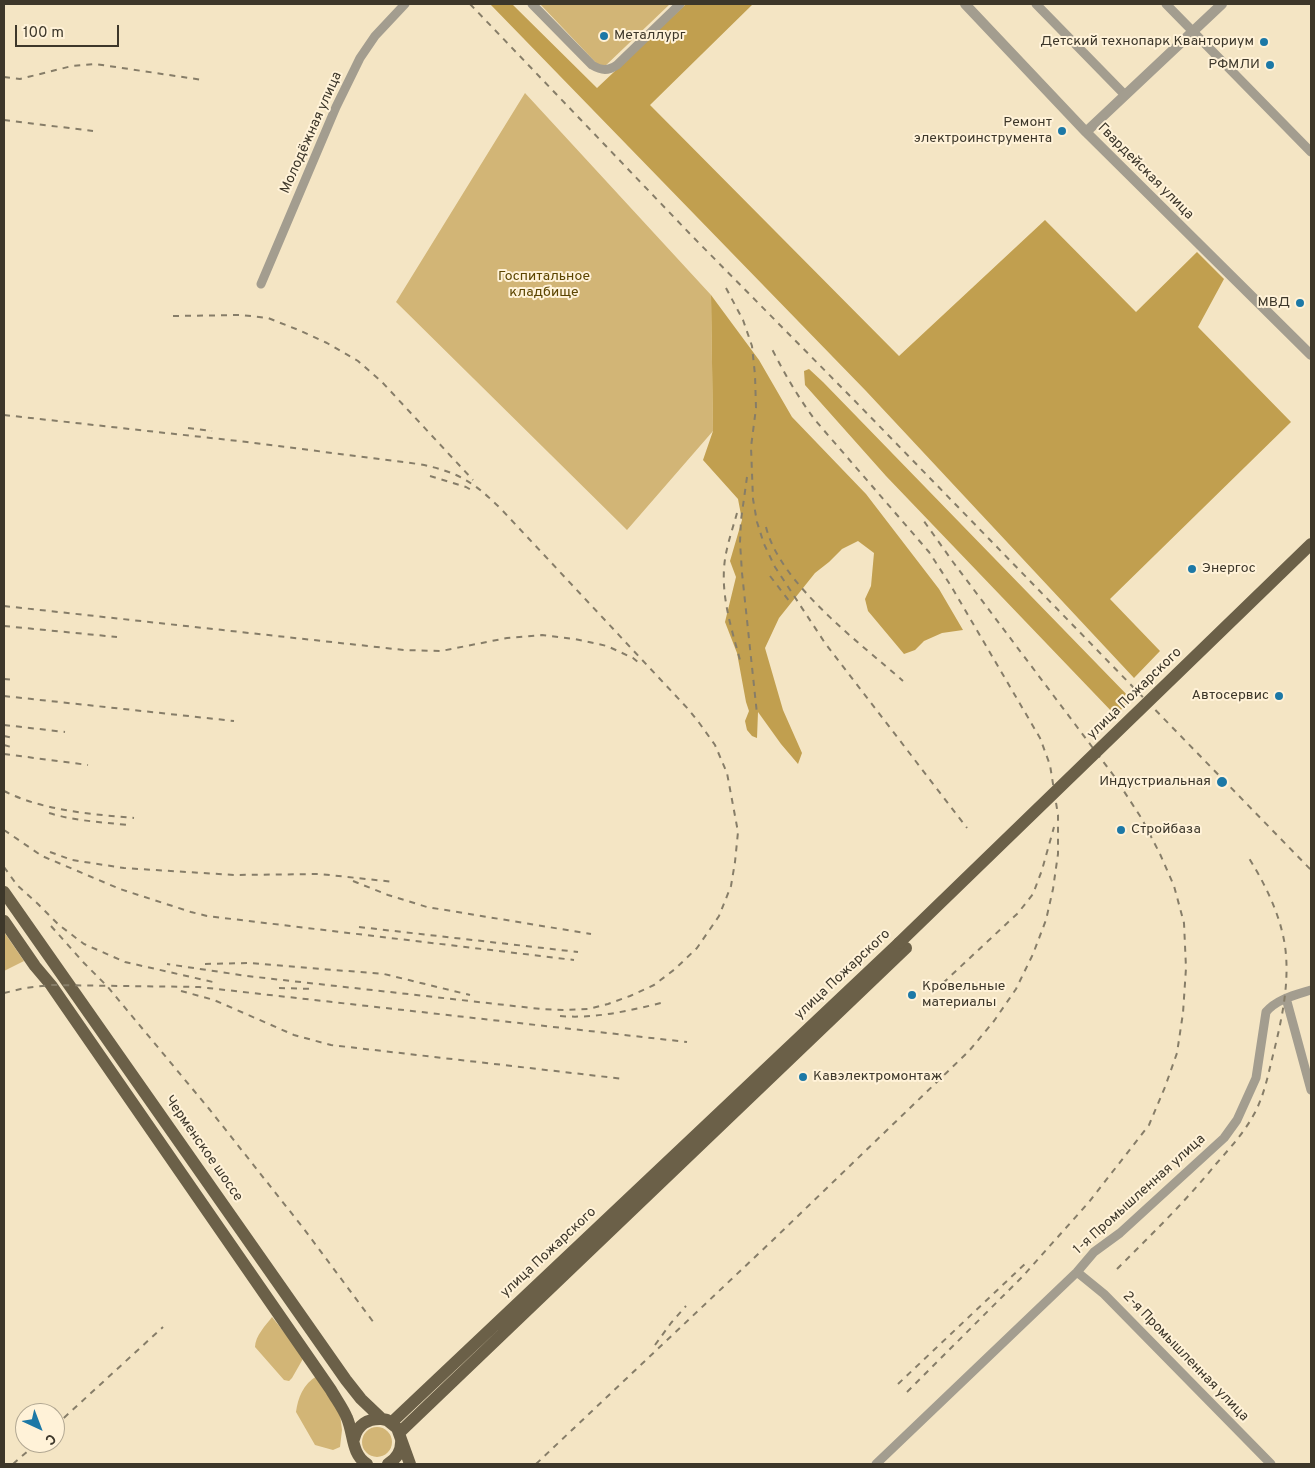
<!DOCTYPE html>
<meta charset="utf-8">
<style>
body{margin:0}
#map{position:relative;width:1315px;height:1468px;overflow:hidden;background:#f4e5c4;font-family:Overpass,sans-serif}
canvas{display:block}
.frame{position:absolute;inset:0;border:5px solid #3d372a;pointer-events:none}
.north{position:absolute;left:15px;top:1403px;width:50px;height:50px;box-sizing:border-box;background:#fff2d8;border:1px solid #b1a792;border-radius:50%;rotate:137deg;font-size:14px;font-weight:700;line-height:20px;text-align:center;color:#3d372a}
.north::after{content:'';display:block;margin:auto;width:18px;height:22px;background:#1c78a6;clip-path:polygon(50% 0,100% 100%,50% 72%,0 100%)}
.scale{position:absolute;left:15px;top:25px;width:104px;height:22px;box-sizing:border-box;border:2px solid #3d372a;border-top:0;padding-left:6px;font-size:15px;line-height:18px;white-space:nowrap;color:#3d372a;-webkit-text-stroke:4px #fff2d8;paint-order:stroke}
</style>
<div id="map">
<canvas width="1315" height="1468"></canvas>
<div class="frame"></div>
<div class="north">С</div>
<div class="scale">100 m</div>
</div>
<script>
const context = document.querySelector('canvas').getContext('2d');
context.lineJoin = 'round';
function paint(path, color) { context.fillStyle = color; context.fill(path, 'evenodd'); }
function trace(path, color, width, dash) { context.strokeStyle = color; context.lineWidth = width; context.lineCap = dash ? 'butt' : 'round'; context.setLineDash(dash || []); context.stroke(path); }
function drawText(font, color, halo, rows, align = 'center') {
  context.font = font + ' Overpass,sans-serif'; context.lineWidth = 4; context.setLineDash([]); context.textBaseline = 'middle'; context.strokeStyle = halo; context.fillStyle = color; for (const [text, x, y, turn = 0] of rows) {
    context.save(); context.translate(x, y); context.rotate((+turn || 0) * Math.PI / 180); context.textAlign = isNaN(turn) ? turn : align; if (halo) context.strokeText(text, 0, 0); context.fillText(text, 0, 0); context.restore();
  }
}
const green = new Path2D(`
 M540,4h130l-68,65z
 M525,93l186,202 2,136 -86,99 -231,-228z
 M4,932l20,29 -20,10z
 M272,1317l32,40 -12,21 -3,3 -5,-1 -29,-33c0,-11 11,-22 17,-30z
 M317,1376l23,38 2,16 -2,17 -7,3 -18,-5 -19,-33c2,-14 7,-28 21,-36z
 M362 1442a15 15 0 1 1 30 0a15 15 0 1 1-30 0Z`);
const forest = new Path2D(`
 M490,4h22l85,84 89,-84h67l-103,101 249,251 146,-136 91,92 61,-60 27,27 -26,48 93,95 -181,177 50,52 -26,27 -268,-287z
 M711,295l48,65 33,57 74,77 73,95 24,41 -21,3 -18,8 -9,9 -11,4 -36,-43 -3,-12 6,-13 3,-33 -16,-12 -16,8 -13,13 -14,11 -36,45 -14,30 18,62 19,43 -4,11 -17,-20 -23,-32 -1,26 -5,-2 -5,-6 -2,-9 4,-10 -3,-9 -9,-49 -12,-31 11,-45 -6,-16 12,-41 -4,-21 -35,-39 10,-29z
 M809,369l14,13 309,318 -17,15 -229,-239 -81,-91 -1,-14z`);
const minor = new Path2D(`
 M532,4l60,61c10,6 16,6 25,0l63,-61
 M1036,4l89,91
 M1166,4l145,148
 M261,284l75,-177 24,-49 15,-22 30,-32
 M1286,998l25,92
 M1077,1272l27,22 167,170
 M876,1464l201,-192 17,-20 26,-19 104,-95 13,-18 19,-42 10,-66c11,-13 29,-17 45,-22`);
const tertiary = new Path2D(`
 M965,4l121,128 225,223
 M1086,132l136,-128`);
const primary = new Path2D(`
 M4,892l342,488 15,19 21,20 5,1 10,8 13,36
 M4,921l31,45 16,19 280,405c5,9 12,18 16,28 7,16 4,36 20,46
 M391,1423l508,-480
 M399,1433l507,-485
 M354,1439c3,-14 14,-21 28,-20
 M388,1464c10,-6 14,-14 13,-25`);
const rail = new Path2D(`
 M470,4l222,232 161,163 458,471
 M4,77l16,2 52,-13 23,-2 108,16
 M4,120l89,11
 M726,288l17,32 9,26 3,29 1,33 -5,39 2,52 4,23 7,22 11,23 50,76 142,185
 M173,316l68,-1 27,3 33,13 26,12 31,18 24,21 91,98
 M4,415l243,27 171,22c39,7 56,18 84,46l187,200 11,14 15,21 12,28 11,59 -3,30 -4,24 -12,30 -22,32 -22,21 -21,16 -24,11 -22,8 -20,5 -23,1 -24,-1 -294,-33 -80,-12
 M188,428l24,3
 M430,476l36,11 9,5
 M747,477l-6,43 -1,22 2,31 15,141
 M737,513c-5,18 -12,37 -13,56 -2,33 9,64 17,95
 M766,527c14,57 94,116 137,154
 M770,576l20,26
 M4,606l400,44 37,1 66,-13 35,-3 33,4 32,7 26,12 6,5
 M4,626l113,11
 M4,679l10,1
 M4,696l230,25
 M4,725l61,7
 M4,736l9,2
 M4,745l7,2
 M4,754l84,11
 M4,791c40,20 87,23 130,27
 M49,813c26,8 52,9 79,12
 M4,830l38,26 78,33 71,23 16,4 367,44
 M50,852l22,8 52,8 111,7 85,-1 74,8
 M4,867l13,18 21,19 21,21 25,19 41,18 88,20
 M353,881l35,14 39,12 164,27
 M51,926l33,37 23,23 103,124 94,119 70,94
 M359,927l219,25
 M205,964l44,-1 135,11 86,21
 M943,983l75,-70 15,-19 9,-24 12,-43
 M279,988l35,1
 M181,991l33,9 80,35 37,10 293,34
 M4,993l21,-5 26,-3 148,2 488,55
 M560,1016c34,3 68,-5 101,-13
 M1117,1269c34,-34 68,-67 99,-105 13,-15 27,-30 37,-48 11,-19 15,-41 20,-61 9,-36 17,-73 12,-109 -5,-33 -21,-64 -38,-91
 M655,1345l16,-22 15,-17
 M898,1384l130,-123
 M907,1392l116,-116 66,-74 60,-77 16,-38 12,-34 6,-40 3,-45 -2,-45 -10,-37 -14,-32 -18,-35 -28,-43 -161,-214 -32,-45
 M55,1426l108,-99
 M13,1464l24,-21
 M536,1464l238,-225 195,-188 25,-30 22,-32 17,-35 13,-34 7,-31 5,-35v-39l-8,-50 -10,-27 -89,-152 -22,-34 -114,-132c-17,-23 -31,-47 -44,-73`);
const primaryBridge = new Path2D(`
 M899,943l412,-399`);
const markers = [
 [604,36,5,"#1c78a6"],
 [1264,42,5,"#1c78a6"],
 [1270,65,5,"#1c78a6"],
 [1062,131,5,"#1c78a6"],
 [1300,303,5,"#1c78a6"],
 [1192,569,5,"#1c78a6"],
 [1279,696,5,"#1c78a6"],
 [1222,782,6,"#1c78a6"],
 [1121,830,5,"#1c78a6"],
 [912,995,5,"#1c78a6"],
 [803,1077,5,"#1c78a6"]
];
const poiNames = [
 ["Металлург",614,36,"left"],
 ["Детский технопарк Кванториум",1254,42],
 ["РФМЛИ",1260,65],
 ["Ремонт",1052,123],
 ["электроинструмента",1052,139],
 ["МВД",1290,303],
 ["Энергос",1202,569,"left"],
 ["Автосервис",1269,696],
 ["Индустриальная",1211,782],
 ["Стройбаза",1131,830,"left"],
 ["Кровельные",922,987,"left"],
 ["материалы",922,1003,"left"],
 ["Кавэлектромонтаж",813,1077,"left"]
];
const streetNames = [
 ["Молодёжная улица",312,133,-66],
 ["Гвардейская улица",1145,172,45],
 ["улица Пожарского",1135,694,-44],
 ["улица Пожарского",843,975,-43],
 ["Черменское шоссе",203,1149,55],
 ["1-я Промышленная улица",1140,1195,-42],
 ["улица Пожарского",549,1253,-43],
 ["2-я Промышленная улица",1185,1357,46]
];
const parkNames = [
 ["Госпитальное",544,277],
 ["кладбище",544,293]
];
paint(green, '#d2b576');
paint(forest, '#c19f4f');
trace(minor, '#a39d8f', 9);
trace(tertiary, '#a39d8f', 10);
trace(primary, '#6b6048', 12);
trace(rail, '#867d68', 2, [6, 6]);
trace(primaryBridge, '#6b6048', 12);
for (const [x, y, r, color] of markers) { const dot = new Path2D(); dot.arc(x, y, r, 0, 2 * Math.PI); context.fillStyle = color; context.fill(dot); trace(dot, '#fff2d8', 2); }
drawText('14px', '#3d372a', '#fff2d8', poiNames, 'right');
drawText('14px', '#3d372a', '#fff2d8', streetNames);
drawText('14px', '#5c4501', '#fff2d8', parkNames);
</script>
